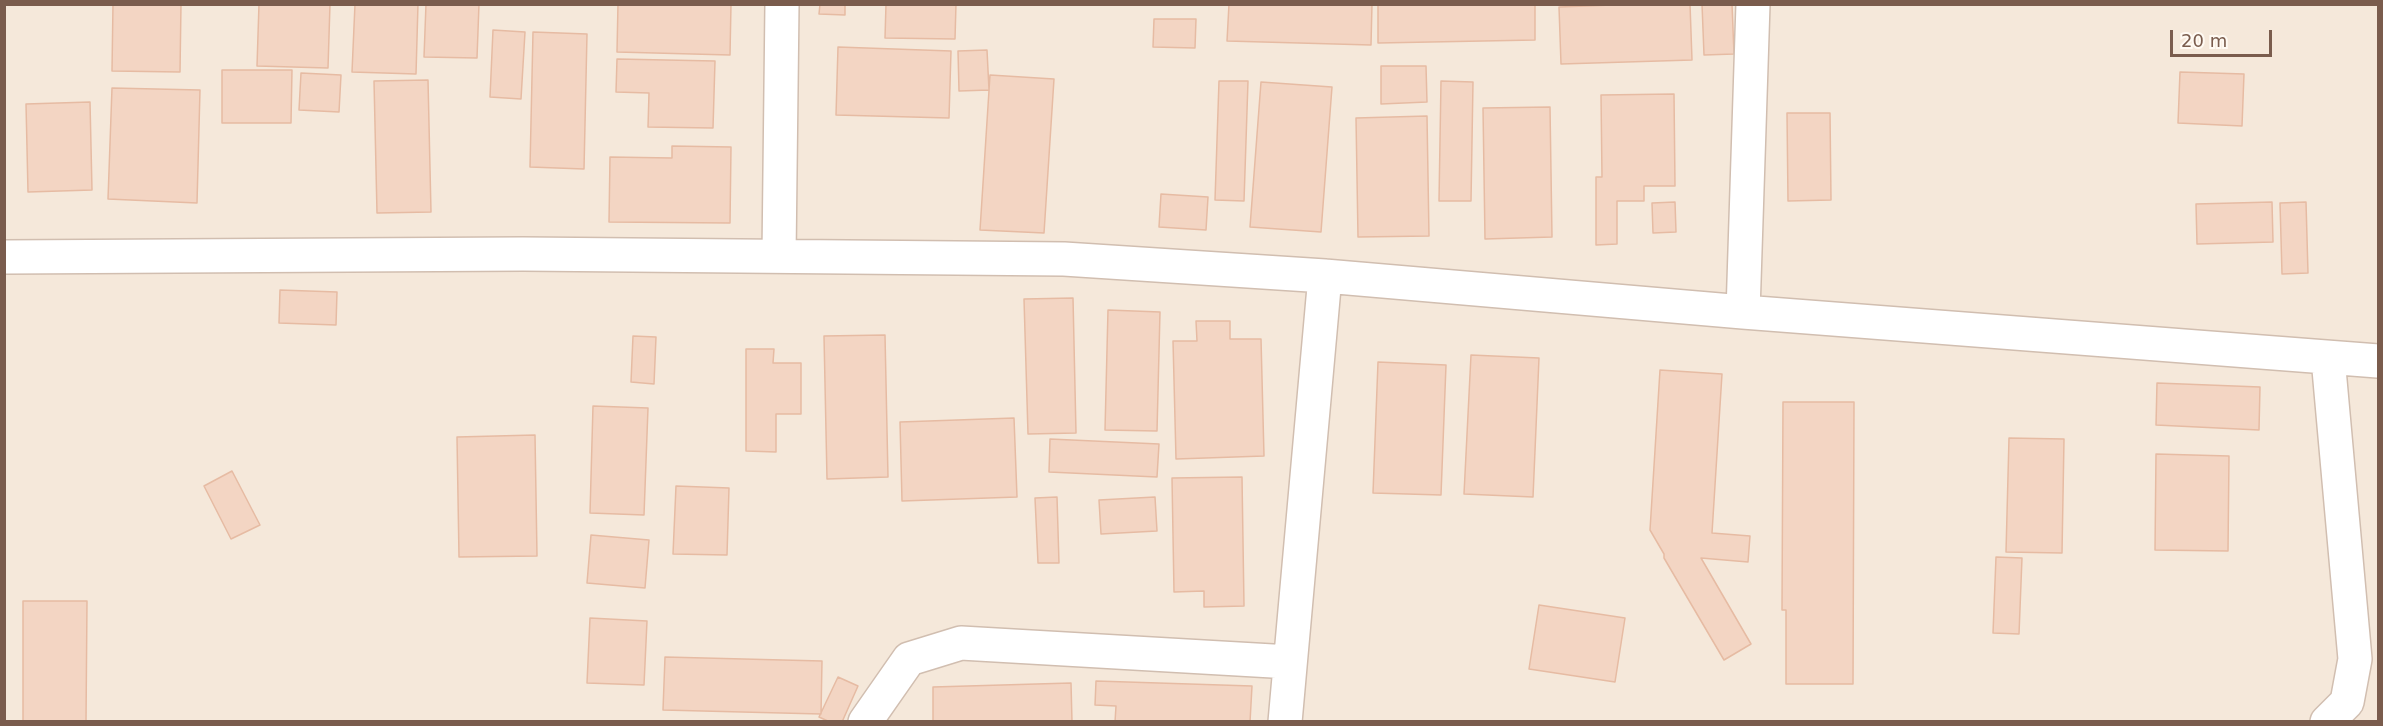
<!DOCTYPE html>
<style>
body{margin:0}
#map{position:relative;width:2383px;height:726px;overflow:hidden;background:#fdf6ec;font-family:"DejaVu Sans",sans-serif}
canvas{display:block}
.frame{position:absolute;inset:0;border:6px solid #7a5c4d;pointer-events:none}
.scale{position:absolute;left:2170px;top:30px;width:102px;height:27px;box-sizing:border-box;border:3px solid #7a5c4d;border-top:0;padding-left:8px;font-size:18px;line-height:21px;white-space:nowrap;color:#7a5c4d;-webkit-text-stroke:4px #fffaf3;paint-order:stroke}
</style>
<div id="map">
<canvas width="2383" height="726"></canvas>
<div class="frame"></div>
<div class="scale">20 m</div>
</div>
<script>
const context = document.querySelector('canvas').getContext('2d');
context.lineJoin = 'round';
function paint(path, color) { context.fillStyle = color; context.fill(path, 'evenodd'); }
function trace(path, color, width, dash) { context.strokeStyle = color; context.lineWidth = width; context.lineCap = dash ? 'butt' : 'round'; context.setLineDash(dash || []); context.stroke(path); }
const residential = new Path2D(`
 M5,5h2373v716h-2373z`);
const building = new Path2D(`
 M113,4h68l-1,68 -68,-1z
 M259,4h71l-2,64 -71,-2z
 M355,4h63l-2,70 -64,-2z
 M426,4h53l-2,54 -53,-1z
 M618,4h113l-1,51 -113,-3z
 M820,4h25v11l-26,-1z
 M886,4h70l-1,35 -70,-1z
 M1229,4h143l-1,41 -144,-4z
 M1378,4h157v36l-157,3z
 M1639,4h51l2,56 -131,4 -2,-57z
 M1702,4h30l2,50 -30,1z
 M1154,19h42l-1,29 -42,-1z
 M493,30l32,2 -4,67 -31,-2z
 M533,32l54,2 -3,135 -54,-2z
 M838,47l113,4 -2,67 -113,-3z
 M987,50l2,40 -30,1 -1,-40z
 M617,59l98,2 -2,67 -65,-1 1,-34 -33,-1z
 M1381,66h45l1,36 -46,2z
 M222,70h70l-1,53h-69z
 M2180,72l64,2 -2,52 -64,-3z
 M301,73l40,2 -2,37 -40,-2z
 M990,75l64,4 -10,154 -64,-3z
 M428,80l3,132 -54,1 -3,-132z
 M1219,81h29l-4,120 -29,-1z
 M1441,81l32,1 -2,119h-32z
 M1261,82l71,5 -11,145 -71,-5z
 M112,88l88,2 -3,113 -89,-4z
 M1674,94l1,92h-31v15h-27v43l-21,1v-68h6l-1,-82z
 M90,102l2,88 -64,2 -2,-88z
 M1550,107l2,130 -67,2 -2,-131z
 M1787,113h43l1,87 -43,1z
 M1427,116l2,120 -71,1 -2,-119z
 M672,146l59,1 -1,76 -121,-1 1,-65 62,1z
 M1161,194l47,3 -2,33 -47,-3z
 M1675,202l1,30 -23,1 -1,-30z
 M2272,202l1,40 -76,2 -1,-40z
 M2306,202l2,71 -26,1 -2,-71z
 M280,290l57,2 -1,33 -57,-2z
 M1073,298l3,135 -48,1 -4,-135z
 M1108,310l52,2 -3,119 -52,-1z
 M1196,321h34v18h31l3,117 -88,3 -3,-118h24z
 M885,335l3,142 -61,2 -3,-143z
 M633,336l23,1 -2,47 -23,-2z
 M746,349h28l-1,14h28v51h-25v38l-30,-1z
 M1471,355l68,3 -6,139 -69,-3z
 M1378,362l68,3 -5,130 -68,-2z
 M1660,370l62,4 -10,159 38,3 -2,26 -47,-4 50,86 -27,16 -60,-102v-4l-14,-24z
 M2157,383l103,4 -1,43 -103,-5z
 M1783,402h71l-1,282h-67v-74h-4z
 M593,406l55,2 -4,107 -54,-2z
 M1014,418l3,79 -115,4 -2,-79z
 M535,435l2,121 -78,1 -2,-120z
 M2009,438l55,1 -2,114 -56,-1z
 M1050,439l109,5 -2,33 -108,-5z
 M2156,454l73,2 -1,95 -73,-1z
 M232,471l28,54 -29,14 -27,-53z
 M1242,477l2,129 -40,1v-16l-30,1 -2,-114z
 M676,486l53,2 -2,67 -54,-1z
 M1057,497l2,66h-21l-3,-65z
 M1155,497l2,34 -56,3 -2,-34z
 M591,535l58,5 -4,48 -58,-5z
 M1996,557l26,1 -3,76 -26,-1z
 M23,601h64l-1,121h-63z
 M1539,605l86,13 -10,64 -86,-13z
 M590,618l57,3 -3,64 -57,-2z
 M665,657l157,4 -1,53 -158,-4z
 M838,677l20,9 -16,36h-12l-11,-5z
 M1096,681l156,5 -2,36h-135l1,-16 -21,-1z
 M1071,683l1,39h-139v-35z`);
const minor = new Path2D(`
 M779,256l3,-252
 M4,257l519,-3 541,5 261,17 418,36 635,49
 M1743,312l10,-308
 M865,722l44,-63 52,-16 329,19
 M1285,722l40,-446
 M2327,722l20,-20 8,-43 -27,-301`);
paint(residential, '#f5e8da');
paint(building, '#f3d5c3');
trace(building, '#e6bba3', 1.5);
trace(minor, '#d1beb0', 36);
trace(minor, '#fff', 33);
</script>
